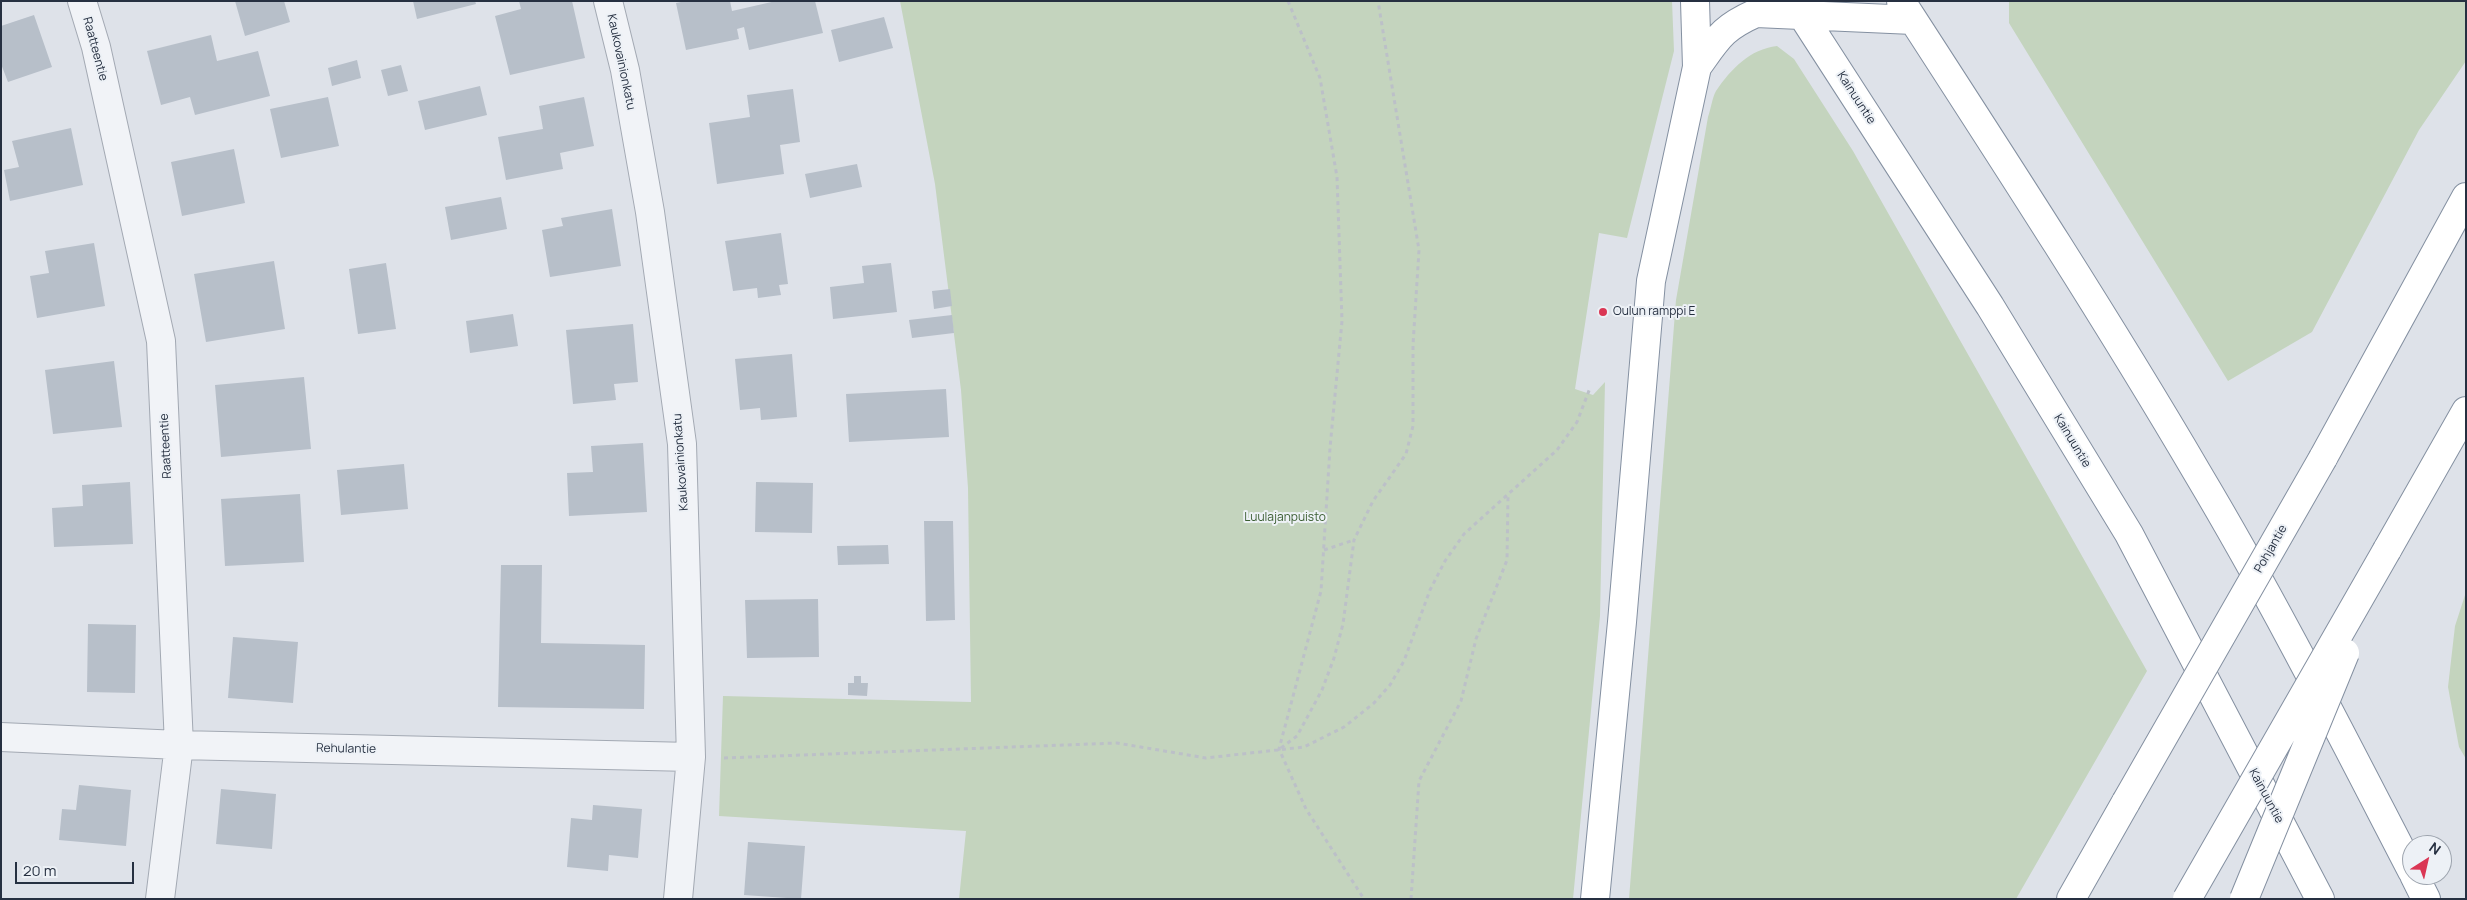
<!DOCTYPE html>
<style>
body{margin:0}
#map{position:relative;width:2467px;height:900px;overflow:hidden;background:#dee2e9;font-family:Manrope,sans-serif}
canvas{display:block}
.frame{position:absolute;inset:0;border:2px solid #263041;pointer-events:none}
.north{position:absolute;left:2402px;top:835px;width:50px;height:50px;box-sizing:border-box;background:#edf1f6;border:1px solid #9da4ae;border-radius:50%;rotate:35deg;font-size:14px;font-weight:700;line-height:20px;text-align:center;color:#263041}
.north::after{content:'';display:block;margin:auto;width:18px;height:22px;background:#da3654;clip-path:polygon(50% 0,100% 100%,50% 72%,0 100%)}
.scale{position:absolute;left:15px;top:862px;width:119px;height:22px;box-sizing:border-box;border:2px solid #263041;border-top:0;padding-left:6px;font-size:15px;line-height:18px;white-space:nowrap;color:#263041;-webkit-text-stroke:4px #edf1f6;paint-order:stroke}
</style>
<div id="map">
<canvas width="2467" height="900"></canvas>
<div class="frame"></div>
<div class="north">N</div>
<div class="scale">20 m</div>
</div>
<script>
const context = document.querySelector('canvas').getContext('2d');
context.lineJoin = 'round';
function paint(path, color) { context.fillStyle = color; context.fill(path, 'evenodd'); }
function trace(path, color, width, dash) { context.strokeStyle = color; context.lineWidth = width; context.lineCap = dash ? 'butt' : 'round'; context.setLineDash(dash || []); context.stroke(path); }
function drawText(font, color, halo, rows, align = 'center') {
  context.font = font + ' Manrope,sans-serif'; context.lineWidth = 4; context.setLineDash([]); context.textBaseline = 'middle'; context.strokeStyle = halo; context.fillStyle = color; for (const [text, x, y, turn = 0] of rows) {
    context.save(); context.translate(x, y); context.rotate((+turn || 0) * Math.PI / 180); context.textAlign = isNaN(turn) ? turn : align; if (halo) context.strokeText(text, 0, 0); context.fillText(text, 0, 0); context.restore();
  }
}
const green = new Path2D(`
 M900,1h772l2,50 -47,187 -28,-5 -24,156 18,6 12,-13 -5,234 -27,283h-614l7,-68 -247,-15 4,-120 248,6 -3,-214 -7,-98 -26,-206z
 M2009,1h457v60l-47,69 -107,202 -84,49 -219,-358z
 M1777,46l17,13 59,92 294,520 -131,228h-387l47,-599 32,-183c3,-8 4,-19 8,-26 15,-22 34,-42 61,-45z
 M2466,592v167l-7,-12 -11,-60 7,-61z`);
const building = new Path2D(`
 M235,1h49l6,21 -45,14z
 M413,1h62l1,3 -59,15z
 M519,1h53l13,57 -75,17 -15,-59 26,-7z
 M686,1h44l2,10 44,-10h39l8,32 -74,17 -5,-23 -7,2 2,10 -53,11 -10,-47z
 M34,15l18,52 -44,15 -7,-18v-38z
 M884,17l9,31 -54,14 -8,-32z
 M211,35l6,26 41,-10 12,45 -75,19 -5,-18 -29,8 -14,-54z
 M357,60l4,18 -29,8 -4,-18z
 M401,65l7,26 -20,5 -7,-26z
 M480,86l7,29 -62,15 -7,-29z
 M793,89l7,53 -20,3 4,29 -67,10 -8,-61 41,-6 -3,-22z
 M328,97l11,49 -58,12 -11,-49z
 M584,97l10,49 -34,7 3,16 -57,11 -8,-43 45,-8 -4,-23z
 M71,128l12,57 -73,16 -6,-31 15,-3 -7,-26z
 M234,149l11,54 -63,13 -11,-54z
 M857,164l5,23 -52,11 -5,-24z
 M501,197l6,32 -56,11 -6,-33z
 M612,209l9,57 -71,11 -8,-47 21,-4 -2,-8z
 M781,233l7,51 -9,1 2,10 -23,3 -1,-10 -24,3 -8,-50z
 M94,243l11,63 -68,12 -7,-42 19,-3 -4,-22z
 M274,261l11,68 -79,13 -12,-68z
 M386,263l10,66 -38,5 -9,-65z
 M891,263l6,49 -64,7 -3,-32 34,-4 -2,-17z
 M950,289l2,17 -18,3 -2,-18z
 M513,314l5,32 -48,7 -4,-32z
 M952,315l2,18 -42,5 -3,-18z
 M633,324l5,58 -24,2 2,16 -43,4 -7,-74z
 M792,354l5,63 -36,3 -1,-12 -20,2 -5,-51z
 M114,361l8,66 -69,7 -8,-64z
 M304,377l7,72 -90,8 -6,-72z
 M946,389l3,48 -100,5 -3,-48z
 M643,443l4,69 -78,4 -2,-43 26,-1 -2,-26z
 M404,464l4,45 -67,6 -4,-45z
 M130,482l3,62 -79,3 -2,-39 31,-2 -1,-21z
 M756,482l57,1 -1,50 -57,-1z
 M300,494l4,68 -79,4 -4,-67z
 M924,521h29l2,99 -29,1z
 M888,545l1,19 -51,1 -1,-19z
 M501,565h41l-1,78 104,2 -1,64 -146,-2z
 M818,599l1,58 -72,1 -2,-58z
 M88,624l48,1 -1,68 -48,-1z
 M233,637l65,5 -5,61 -65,-5z
 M854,676h7v7h7l-1,13 -19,-1v-12h6z
 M79,785l52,5 -5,56 -67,-6 3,-31 14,1z
 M221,789l55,5 -4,55 -56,-5z
 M593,805l49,4 -4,49 -29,-3 -1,16 -41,-4 4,-49 21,2z
 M748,842l57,4 -4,53 -57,-4z`);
const path = new Path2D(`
 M1288,1l32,77 17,99 5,144 -12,127 -9,143 -42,158 27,60 58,90
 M1324,550l30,-10
 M1281,748l16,-12 25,-46 12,-32 9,-34 11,-84 19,-39 33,-47 7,-28v-81l6,-95 -41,-249
 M724,758l393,-15 89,15 98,-11 40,-20 30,-24 16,-18 14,-24 26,-71 15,-29 19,-27 93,-84 20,-28 13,-34
 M1411,899l8,-118 42,-80 15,-62 31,-79 1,-64`);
const street = new Path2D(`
 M82,1l14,46 65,294 18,404 -19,154
 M608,1l17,69 25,142 32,232 9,313 -13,142
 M1,737l178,8 512,12`);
const highway = new Path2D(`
 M1793,1l197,305 139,228 191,365
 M1901,1c101,156 203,313 297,473 77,129 145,264 214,397
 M1697,67c21,-29 25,-39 59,-54l157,7
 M2323,458l143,-261
 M2387,550l79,-139
 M2414,875l12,24
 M1595,899l27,-277 29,-341 46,-214 -2,-66
 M2071,899l55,-97`);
const highwayBridge = new Path2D(`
 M2126,802l197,-344
 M2187,899l200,-349
 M2244,899l101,-246`);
const markers = [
 [1603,312,5,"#da3654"]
];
const streetNames = [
 ["Raatteentie",95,49,75],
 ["Kaukovainionkatu",621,62,78],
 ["Kainuuntie",1856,98,57],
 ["Kainuuntie",2072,441,59],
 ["Raatteentie",166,446,-93],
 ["Kaukovainionkatu",681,462,-94],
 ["Pohjantie",2271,549,-60],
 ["Rehulantie",346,749,1],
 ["Kainuuntie",2266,796,62]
];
const poiNames = [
 ["Oulun ramppi E",1613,312]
];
const parkNames = [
 ["Luulajanpuisto",1285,518]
];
paint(green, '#c4d4be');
paint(building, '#b7bfc9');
trace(street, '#a3a9b3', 30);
trace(highway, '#8490a1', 30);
trace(path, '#bcc0c8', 3, [4, 4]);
trace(street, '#f1f3f7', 28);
trace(highway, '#fff', 28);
trace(highwayBridge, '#8490a1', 30, []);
trace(highwayBridge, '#fff', 28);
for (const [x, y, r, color] of markers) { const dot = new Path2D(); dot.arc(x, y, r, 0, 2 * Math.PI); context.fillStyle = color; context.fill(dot); trace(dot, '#edf1f6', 2); }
drawText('12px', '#263041', '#edf1f6', streetNames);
drawText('12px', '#263041', '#edf1f6', poiNames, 'left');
drawText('12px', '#3b5e32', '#edf1f6', parkNames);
</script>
